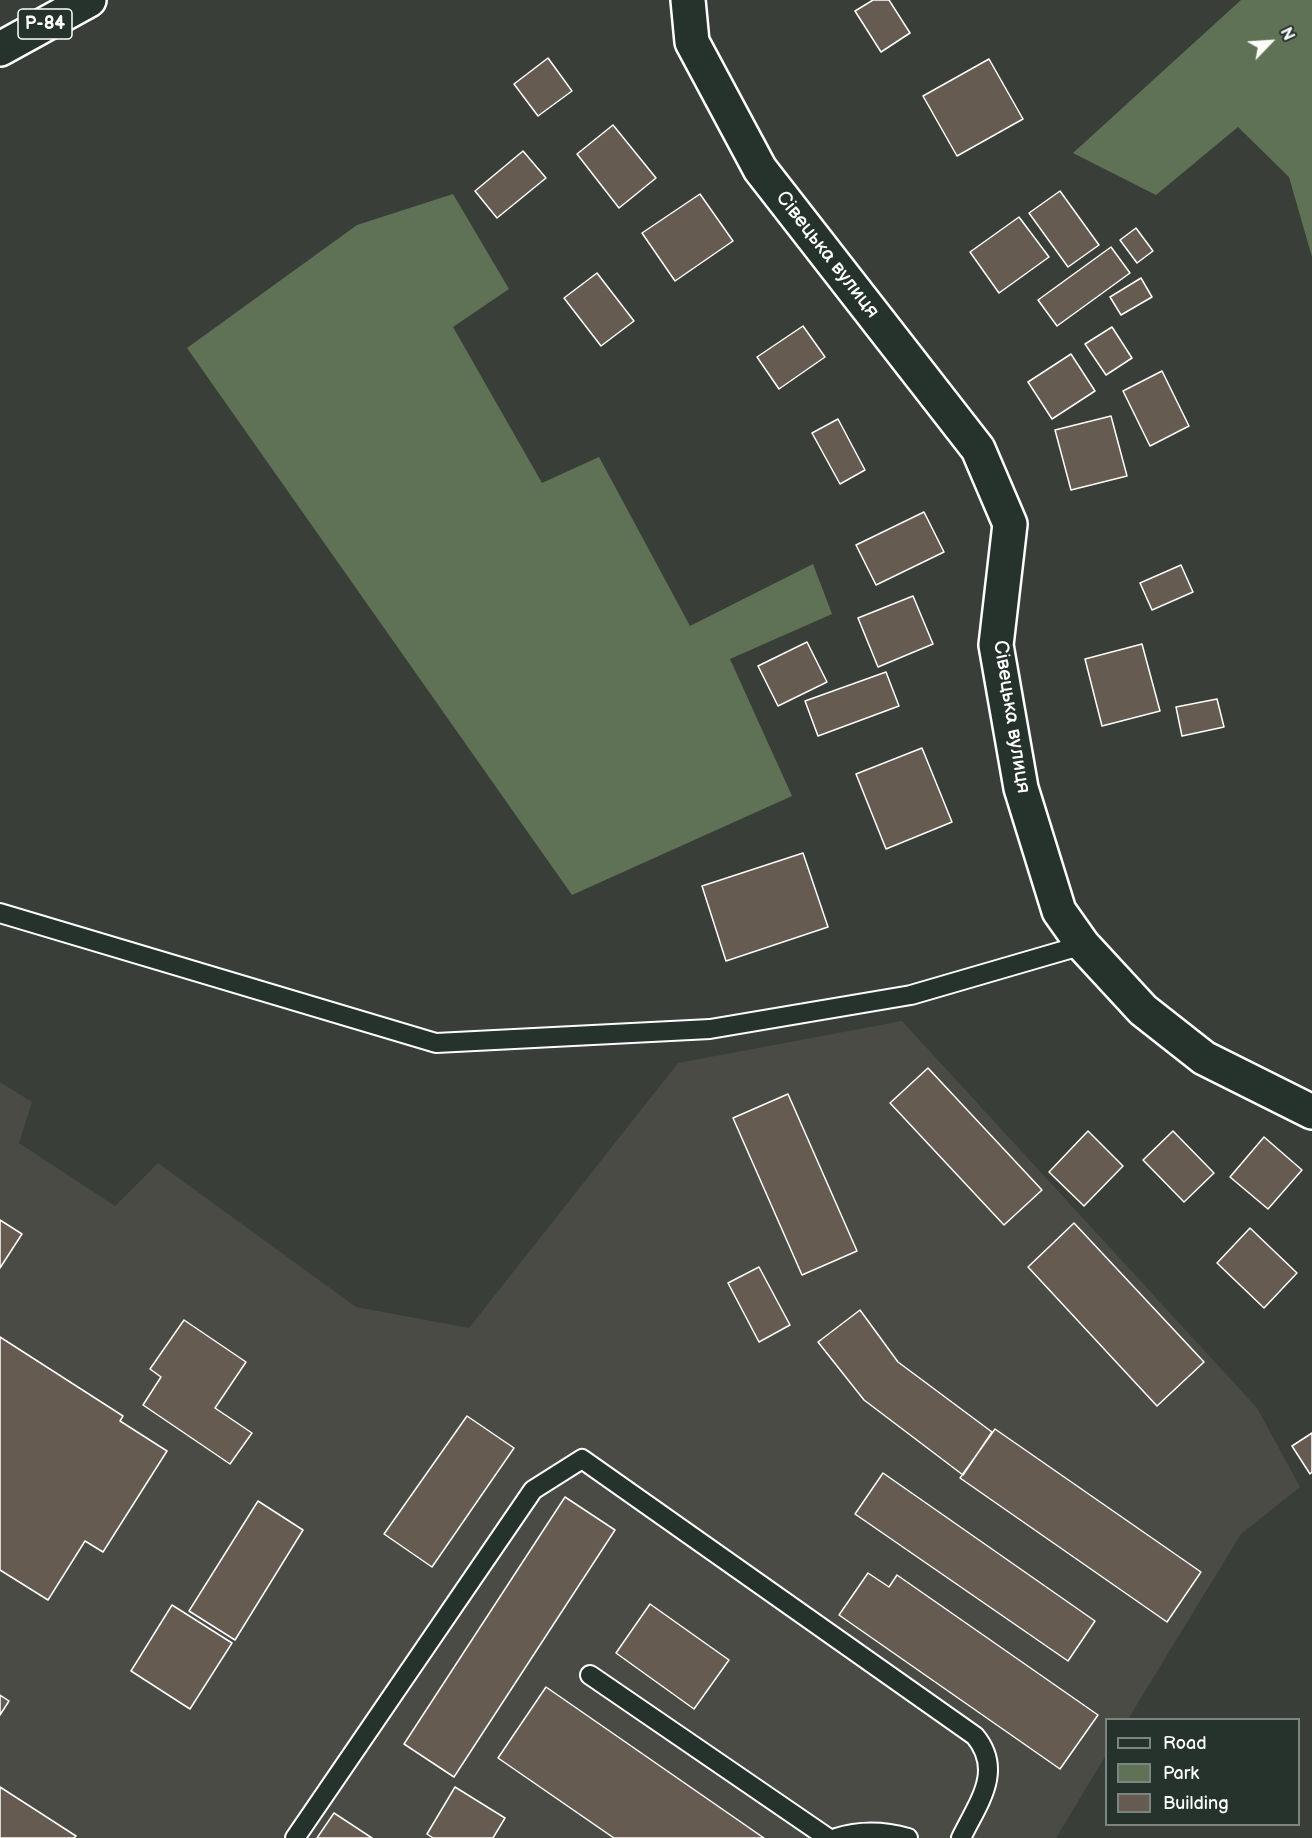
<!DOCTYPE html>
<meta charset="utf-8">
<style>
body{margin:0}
#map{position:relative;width:1312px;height:1838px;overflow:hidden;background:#393f38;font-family:"Balsamiq Sans",sans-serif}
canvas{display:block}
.legend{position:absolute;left:1105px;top:1718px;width:195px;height:108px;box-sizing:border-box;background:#26332d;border:2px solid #7d8581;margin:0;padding:8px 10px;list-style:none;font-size:18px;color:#fff}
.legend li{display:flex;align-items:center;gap:12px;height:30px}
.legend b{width:30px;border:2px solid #7d8581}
.north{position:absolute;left:1240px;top:12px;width:60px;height:60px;-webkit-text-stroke:4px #26332d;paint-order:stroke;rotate:65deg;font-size:16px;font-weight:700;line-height:24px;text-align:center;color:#fff}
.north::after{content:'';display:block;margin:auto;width:21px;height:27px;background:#fff;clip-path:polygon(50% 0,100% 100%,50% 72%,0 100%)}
</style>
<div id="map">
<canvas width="1312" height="1838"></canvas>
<ul class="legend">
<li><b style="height:8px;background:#26332d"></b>Road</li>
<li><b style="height:16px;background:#607255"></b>Park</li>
<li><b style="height:16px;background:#655b51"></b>Building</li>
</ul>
<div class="north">N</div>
</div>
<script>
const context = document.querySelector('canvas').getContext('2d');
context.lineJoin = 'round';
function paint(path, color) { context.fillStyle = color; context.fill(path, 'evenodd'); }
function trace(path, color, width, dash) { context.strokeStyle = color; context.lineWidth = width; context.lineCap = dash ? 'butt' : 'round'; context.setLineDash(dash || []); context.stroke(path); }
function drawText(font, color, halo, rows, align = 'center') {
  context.font = font + ' "Balsamiq Sans",sans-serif'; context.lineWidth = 5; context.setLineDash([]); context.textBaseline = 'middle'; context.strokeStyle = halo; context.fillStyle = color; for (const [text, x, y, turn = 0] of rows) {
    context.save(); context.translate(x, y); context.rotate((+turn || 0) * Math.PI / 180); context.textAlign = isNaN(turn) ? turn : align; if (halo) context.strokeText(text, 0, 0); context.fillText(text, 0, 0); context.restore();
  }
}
const built = new Path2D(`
 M902,1021l355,387 43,79 -59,47 -113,185 -22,1v35l-50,83h-1056v-756l32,20 -13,41 96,63 43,-43 198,144 113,21 209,-265z`);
const green = new Path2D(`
 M1241,0h71v257l-23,-80 -51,-50 -82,68 -83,-42z
 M453,194l56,95 -56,38 89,156 57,-26 91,169 123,-62 19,50 -102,45 62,137 -220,99 -385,-547 170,-123z`);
const building = new Path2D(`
 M873,0h16l21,33 -29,19 -26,-41z
 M548,58l24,33 -34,25 -24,-32z
 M989,59l34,60 -66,37 -34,-60z
 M613,125l43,53 -37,30 -42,-54z
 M523,151l23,27 -49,40 -22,-27z
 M1060,191l39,54 -31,22 -39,-54z
 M700,194l33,47 -58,40 -33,-48z
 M1019,217l30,40 -50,36 -29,-41z
 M1136,228l17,23 -16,12 -17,-23z
 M1111,247l19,26 -73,53 -19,-26z
 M597,273l37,48 -33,25 -37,-48z
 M1141,278l11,19 -31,18 -11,-18z
 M803,326l22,31 -46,32 -22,-32z
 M1112,327l20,31 -26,17 -21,-31z
 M1071,354l24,37 -43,28 -24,-37z
 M1162,371l27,55 -39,20 -27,-55z
 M1111,416l16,60 -56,14 -16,-60z
 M838,419l27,51 -25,14 -28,-51z
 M924,512l20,40 -68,33 -20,-40z
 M1181,565l12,27 -41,18 -12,-27z
 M913,596l20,48 -55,23 -20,-49z
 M807,642l20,40 -49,24 -20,-40z
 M1142,644l18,67 -58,15 -17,-67z
 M886,672l13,34 -81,30 -13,-35z
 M1217,699l7,28 -42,9 -6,-29z
 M922,748l30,74 -66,27 -30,-75z
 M803,853l25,74 -102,34 -24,-75z
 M928,1068l114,122 -38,35 -114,-122z
 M788,1094l69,157 -55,24 -69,-157z
 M1088,1131l35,35 -39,40 -35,-34z
 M1173,1131l41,42 -30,29 -41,-42z
 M1264,1137l38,33 -34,39 -38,-32z
 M0,1220l22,14 -22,34z
 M1074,1223l130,139 -47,44 -129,-139z
 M1250,1228l47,45 -33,35 -47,-45z
 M759,1267l31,58 -31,17 -31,-59z
 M860,1310l38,52 94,70 -29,43 -99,-75 -46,-58z
 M184,1320l62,42 -31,46 37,25 -22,31 -87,-59 18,-28 -11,-8z
 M0,1337l123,79 -3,5 47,30 -64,101 -18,-11 -37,59 -48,-30z
 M467,1416l47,32 -82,119 -48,-33z
 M995,1429l206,143 -34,50 -207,-144z
 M1312,1433v39l-2,2 -18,-28z
 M883,1473l212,148 -27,40 -213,-147z
 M565,1497l50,33 -161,247 -50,-33z
 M258,1501l45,29 -68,110 -46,-29z
 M868,1573l21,14 8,-12 201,140 -38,54 -221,-154z
 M650,1604l79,56 -35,49 -78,-56z
 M172,1605l60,38 -42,66 -59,-38z
 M546,1687l218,151h-150l-116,-80z
 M0,1695l9,6 -9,14z
 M0,1787l76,49 -2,2h-74z
 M455,1787l50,31 -12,20h-60l-6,-4z
 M334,1813l38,25h-55z`);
const service = new Path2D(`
 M0,913l436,130 274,-14 201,-34 172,-50
 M590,1675l238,163
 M295,1838l238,-348 49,-31 393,277c29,35 3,67 -14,102
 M836,1838c25,-8 48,-7 72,0`);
const minor = new Path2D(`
 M688,0l4,42 68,127 218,280 32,75 -14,121 25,143 38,123 24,34 60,65 61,48 108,54`);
const primary = new Path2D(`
 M0,49l89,-49`);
const shields = [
 [45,24,54]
];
const shieldNames = [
 ["Р-84",45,24]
];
const streetNames = [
 ["Сівецька вулиця",827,255,52],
 ["Сівецька вулиця",1011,717,81]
];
paint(built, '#4a4b44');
paint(green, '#607255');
paint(building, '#655b51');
trace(building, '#fff', 1.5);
trace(service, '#fff', 22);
trace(minor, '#fff', 38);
trace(primary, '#fff', 38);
trace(service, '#26332d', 18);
trace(minor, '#26332d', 33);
trace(primary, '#26332d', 33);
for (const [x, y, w] of shields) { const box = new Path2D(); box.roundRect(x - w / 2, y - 15, w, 30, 4.5); context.fillStyle = '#26332d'; context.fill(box); trace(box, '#fff', 1.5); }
drawText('bold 18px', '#fff', null, shieldNames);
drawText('20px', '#fff', '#26332d', streetNames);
</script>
